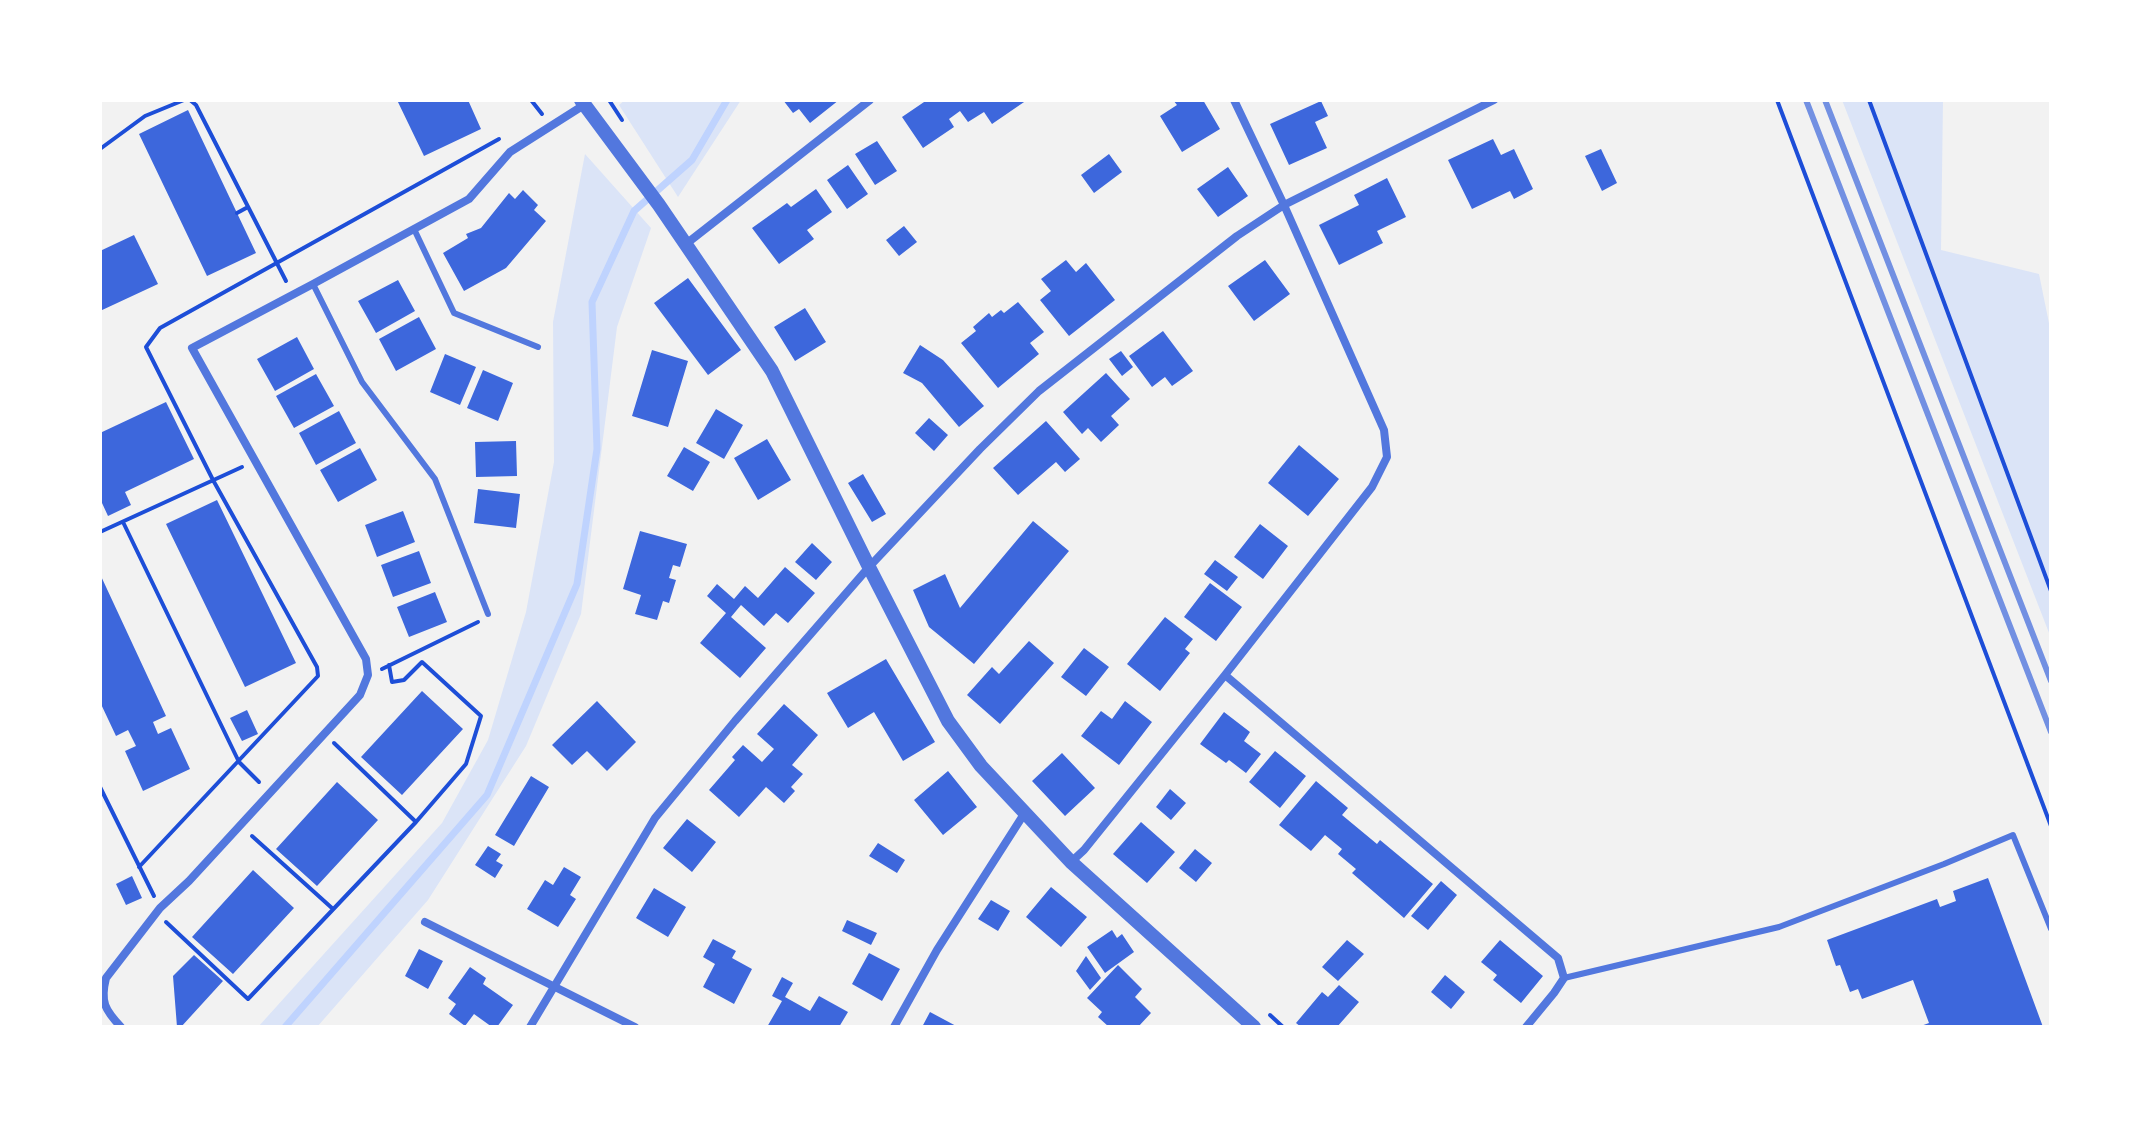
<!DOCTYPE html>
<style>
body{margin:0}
#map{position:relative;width:2151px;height:1127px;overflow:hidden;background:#f2f2f2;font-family:"Exo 2",sans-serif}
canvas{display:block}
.frame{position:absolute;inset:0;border:102px solid #fff;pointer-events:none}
</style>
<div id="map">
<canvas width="2151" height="1127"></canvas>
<div class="frame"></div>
</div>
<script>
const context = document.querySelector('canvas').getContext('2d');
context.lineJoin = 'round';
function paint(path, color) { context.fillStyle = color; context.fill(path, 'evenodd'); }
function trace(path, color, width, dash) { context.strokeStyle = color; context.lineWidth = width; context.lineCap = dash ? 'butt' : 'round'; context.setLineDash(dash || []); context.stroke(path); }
const green = new Path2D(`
 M625,100h116l-63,97 -59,-92z
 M1842,100h101l-2,150 98,24 12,59v305z
 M585,154l66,74 -34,99 -36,287 -55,132 -98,154 -111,127h-59l184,-204 46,-83 38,-128 28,-150 -1,-140z`);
const stream = new Path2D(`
 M285,1027l202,-232 90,-211 20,-135 -5,-147 42,-91 58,-51 35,-60`);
const building = new Path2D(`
 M397,100h71l13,29 -57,27z
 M783,100h56l-29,23 -11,-14 -6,4z
 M927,100h100l-35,24 -8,-12 -16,10 -8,-11 -11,8 5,8 -31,21 -21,-31z
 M1173,100h30l17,29 -38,23 -22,-36 17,-11z
 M1321,101l7,15 -13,6 12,26 -38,17 -19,-41z
 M188,110l68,143 -49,23 -68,-142z
 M1493,139l8,16 13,-6 19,40 -19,10 -4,-8 -38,18 -24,-49z
 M877,141l20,30 -22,14 -20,-31z
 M1601,149l16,34 -15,8 -17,-35z
 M1109,154l13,18 -28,21 -13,-18z
 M848,165l20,29 -21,15 -20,-29z
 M1228,167l20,29 -30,21 -21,-28z
 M1387,178l19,39 -29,14 6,12 -44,22 -20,-40 40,-20 -5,-10z
 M816,189l16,23 -25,18 7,9 -35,25 -27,-36 35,-25 4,4z
 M523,190l15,15 -4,5 12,11 -40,47 -42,23 -21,-38 25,-15 -2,-4 15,-6 28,-35 6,6z
 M904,226l13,16 -18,14 -13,-16z
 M134,235l24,49 -58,27v-60z
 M1066,260l10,12 10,-9 29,37 -46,36 -29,-36 11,-9 -10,-12z
 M1265,260l25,34 -36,27 -26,-35z
 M688,278l53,72 -33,25 -54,-72z
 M398,280l17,31 -39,22 -18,-32z
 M1018,302l26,30 -14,11 9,11 -41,34 -37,-45 15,-12 -3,-4 16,-14 3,4 9,-7 3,3z
 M805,308l21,34 -31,19 -21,-34z
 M419,317l17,32 -40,22 -17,-32z
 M1163,331l30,40 -21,15 -7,-9 -13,10 -23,-31z
 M297,337l17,32 -39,22 -18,-32z
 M920,345l23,15 41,46 -25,21 -37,-44 -19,-10z
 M652,350l36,11 -20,66 -36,-11z
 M1121,351l12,16 -11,9 -13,-17z
 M445,354l31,13 -16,38 -30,-13z
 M483,370l30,13 -15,38 -31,-13z
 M1106,373l24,26 -19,17 8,9 -18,17 -13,-14 -6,6 -19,-22z
 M316,374l18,32 -40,22 -18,-32z
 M166,402l28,57 -69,33 6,13 -23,11 -6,-13 -2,1v-71z
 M716,409l27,16 -19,34 -28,-16z
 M339,411l17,32 -40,22 -17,-32z
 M929,418l19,17 -14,16 -19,-18z
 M1046,421l34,38 -15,13 -9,-10 -38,33 -25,-27z
 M767,439l24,41 -33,20 -24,-42z
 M516,441l1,35 -41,1 -1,-35z
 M1299,445l40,34 -31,37 -40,-33z
 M684,447l26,15 -17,29 -26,-15z
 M360,448l17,32 -39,22 -18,-32z
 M863,474l23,40 -14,8 -24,-39z
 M478,489l42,5 -4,34 -42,-5z
 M217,500l79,163 -51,24 -79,-163z
 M403,511l12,31 -38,15 -12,-32z
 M1033,521l36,30 -95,113 -45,-37 -16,-37 32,-16 15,34z
 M1260,524l28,22 -25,33 -29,-22z
 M640,531l47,13 -7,23 -7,-2 -4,13 7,2 -7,23 -6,-2 -6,19 -22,-6 6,-19 -18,-6z
 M812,543l20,19 -16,18 -21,-18z
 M419,551l12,32 -38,14 -12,-32z
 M1215,560l23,17 -11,14 -23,-17z
 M785,567l30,26 -27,30 -12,-10 -12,13 -23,-21 -10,12 35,31 -26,30 -40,-35 26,-30 -19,-17 10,-12 17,15 11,-13 13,12z
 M100,574l66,142 -13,6 5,12 13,-6 19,41 -47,22 -18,-40 11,-5 -8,-16 -12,6 -16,-34z
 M1210,583l32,24 -26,34 -32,-24z
 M435,592l12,30 -38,15 -12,-30z
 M1165,617l28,22 -8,10 5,4 -30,38 -33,-27z
 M1029,641l25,22 -54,61 -33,-29 25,-28 7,7z
 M1084,648l25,19 -23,29 -25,-19z
 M886,659l49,83 -32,19 -29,-49 -26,16 -21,-35z
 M422,691l41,38 -61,66 -41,-38z
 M597,701l39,41 -29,29 -20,-20 -15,14 -20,-20z
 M1125,701l27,21 -33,43 -38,-29 20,-25 11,8z
 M784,704l34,31 -26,30 11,9 -12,13 4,4 -11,12 -18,-16 -27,30 -30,-27 26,-30 -3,-3 11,-12 19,17 12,-13 -17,-15z
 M247,710l11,24 -16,7 -12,-23z
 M1224,712l26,20 -6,9 17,13 -15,19 -17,-13 -3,3 -26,-19z
 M1275,751l31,25 -26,32 -31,-26z
 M1062,753l33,35 -30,28 -33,-35z
 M948,771l29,36 -34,28 -29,-35z
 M531,776l18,11 -35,59 -19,-11z
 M1316,781l32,27 -6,7 35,29 3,-4 53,44 -29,34 -52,-45 4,-4 -18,-15 4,-5 -17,-14 -14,16 -32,-26z
 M337,782l41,38 -61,66 -41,-37z
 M1170,789l16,14 -15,17 -15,-13z
 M687,819l29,23 -24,30 -29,-24z
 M1141,822l34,30 -28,31 -34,-29z
 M878,843l27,17 -8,13 -28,-17z
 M488,846l13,8 -5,7 7,4 -8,13 -20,-13z
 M1195,849l17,14 -16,19 -17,-14z
 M564,867l17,10 -11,18 6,4 -18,28 -31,-18 18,-29 8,5z
 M253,870l41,38 -61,66 -41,-37z
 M132,876l10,22 -16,7 -10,-21z
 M1988,878l55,149h-125l11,-4 -16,-43 -51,19 -4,-10 -8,3 -10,-27 -4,1 -9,-26 110,-41 3,8 16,-6 -3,-10z
 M1441,881l16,14 -29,35 -17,-14z
 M1051,887l36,30 -26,30 -35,-30z
 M654,888l32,19 -18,30 -32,-19z
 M991,900l19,11 -12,20 -20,-12z
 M847,920l30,13 -6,12 -29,-14z
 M1112,930l5,8 5,-4 12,18 -29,21 -18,-26z
 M713,939l23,12 -4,7 20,11 -18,35 -31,-17 12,-23 -12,-7z
 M1347,940l17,14 -26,27 -16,-14z
 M1500,940l43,36 -22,27 -28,-23 4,-5 -16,-13z
 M419,949l24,12 -15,28 -23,-13z
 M869,953l31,16 -18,32 -30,-17z
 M194,955l29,26 -42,46h-4l-4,-51z
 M1086,956l15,22 -11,12 -14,-19z
 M1118,965l24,24 -7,8 16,16 -13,14h-29l-11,-10 4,-5 -15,-14z
 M470,967l16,11 -3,6 30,21 -16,22h-5l-18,-13 -9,12 -16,-12 7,-10 -8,-6z
 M1445,975l20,17 -14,17 -20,-17z
 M782,977l11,6 -8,14 25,14 9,-15 29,16 -9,15h-72l15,-26 -10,-5z
 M1339,985l20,17 -22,25h-36l-5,-4 26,-31 6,5z
 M930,1012l28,15h-36z`);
const path = new Path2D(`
 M190,100l6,5 90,176
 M531,100l11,14
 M609,100l13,20
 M1777,100l274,726
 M1869,100l182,491
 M100,149l45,-33 39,-16
 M237,213l11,-6
 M123,522l116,240 20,20
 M100,532l142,-65
 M382,669l96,-47
 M334,743l82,79
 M100,787l54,109
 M252,836l81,73
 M139,867l179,-191 -1,-9 -104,-187 -67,-133 14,-19 339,-189
 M166,922l82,77 168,-177 50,-58 15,-48 -59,-54 -18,18 -12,2 -3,-17
 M1270,1015l13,12`);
const service = new Path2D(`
 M414,229l40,84 84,34
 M313,284l49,98 73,97 53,135
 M1564,978l215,-51 165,-63 69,-29 38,94`);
const minor = new Path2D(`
 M686,244l184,-144
 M1225,675l333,283 6,20 -10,15 -28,34
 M1071,862l13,-12 141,-175 147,-188 15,-30 -3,-27 -100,-225 -50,-105
 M425,922l210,105
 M121,1027c-16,-17 -21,-25 -15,-49l54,-70 29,-27 171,-186 8,-20 -2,-16 -174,-311 121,-64 156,-85 41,-47 74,-47
 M530,1027l125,-209 80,-97 134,-154 111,-118 59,-58 198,-155 47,-31 210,-105
 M894,1027l43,-77 87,-136`);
const tertiary = new Path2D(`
 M581,100l78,105 113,166 97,196 79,154 33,45 90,96 183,165`);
const rail = new Path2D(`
 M1806,100l245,632
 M1825,100l226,581`);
paint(green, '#dbe4f7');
trace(stream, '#bfd3fe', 7);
paint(building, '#3d67dc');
trace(path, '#1d4ed8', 4);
trace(service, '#5277de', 6);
trace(minor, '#5277de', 8);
trace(tertiary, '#5277de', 14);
trace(rail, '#7290e2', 6);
</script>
